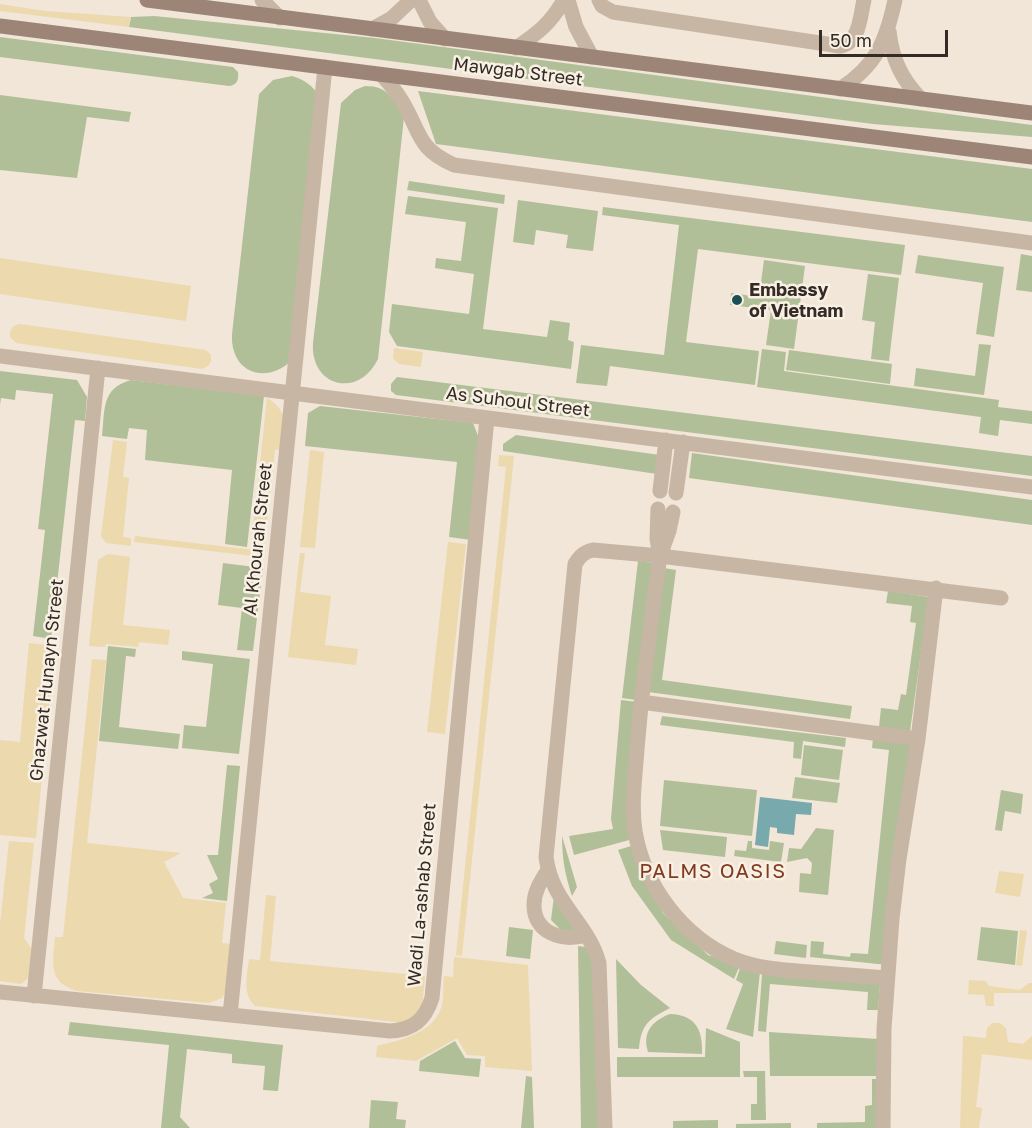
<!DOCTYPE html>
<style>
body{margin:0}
#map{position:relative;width:1032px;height:1128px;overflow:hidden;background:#f1e6d8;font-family:"Golos Text",sans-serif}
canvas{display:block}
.scale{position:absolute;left:819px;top:30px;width:129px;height:27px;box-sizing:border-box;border:3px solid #342b26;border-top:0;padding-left:8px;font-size:18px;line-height:21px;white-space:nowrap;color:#342b26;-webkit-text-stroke:4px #f9f0e4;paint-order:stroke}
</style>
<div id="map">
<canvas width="1032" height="1128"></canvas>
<div class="scale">50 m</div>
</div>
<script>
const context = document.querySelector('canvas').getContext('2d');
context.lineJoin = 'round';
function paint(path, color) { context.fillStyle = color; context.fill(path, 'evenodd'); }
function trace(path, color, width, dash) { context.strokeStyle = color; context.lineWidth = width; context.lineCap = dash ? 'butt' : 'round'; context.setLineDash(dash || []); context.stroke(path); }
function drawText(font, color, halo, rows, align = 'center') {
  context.font = font + ' "Golos Text",sans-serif'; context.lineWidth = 5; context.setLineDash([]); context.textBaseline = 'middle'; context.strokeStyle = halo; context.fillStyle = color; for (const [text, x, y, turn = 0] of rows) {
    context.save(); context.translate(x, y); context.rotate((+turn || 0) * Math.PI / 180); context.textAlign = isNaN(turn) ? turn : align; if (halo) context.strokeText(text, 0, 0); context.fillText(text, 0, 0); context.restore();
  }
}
const green = new Path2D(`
 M154,16l221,22 657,87v12l-159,-13 -744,-97 2,-10z
 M0,37l233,30 5,5c1,8 -1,13 -9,14l-229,-29z
 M292,76c13,4 20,9 27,20l-27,264c-27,26 -62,12 -60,-26l27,-240 14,-14z
 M365,86c24,0 27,13 39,31l-26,242c-19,40 -68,28 -65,-16l28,-240 14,-13z
 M418,91l614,78v53l-596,-78z
 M0,95l131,17 -2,10 -42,-5 -10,61 -77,-8z
 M409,181l96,14 -1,9 -97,-14z
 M408,196l90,12 -15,121 64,8 3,-17 20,3 -2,17 6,2 -3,27 -174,-23 -8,-14 3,-28 77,10 5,-40 -39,-6 1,-10 25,3 5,-39 -61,-8z
 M518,200l80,11 -5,40 -27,-3 2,-13 -32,-5 -2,15 -21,-3z
 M603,207l302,38 -4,30 -203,-26 -12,93 73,9 -4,34 -145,-19 -3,20 -31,-3 5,-38 83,10 15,-130 -77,-10z
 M1021,254l11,2v36l-16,-2z
 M918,255l86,12 -10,70 -18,-3 7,-51 -68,-10z
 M764,260l41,6 -11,83 -28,-4 5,-35 -41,-5 1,-12 28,4z
 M868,274l31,4 -10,83 -18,-2 4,-37 -13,-2z
 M979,344l12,1 -7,50 -70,-9 2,-18 59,8z
 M762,349l24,3 -2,19 215,29 -1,7 34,4v13l-32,-4 -2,16 -19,-3 2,-16 -224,-30z
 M789,350l103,14 -2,20 -104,-14z
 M0,371l77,9 10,17 -2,24 -10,-1 -24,219 -18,-3 12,-106 -7,-1 15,-135 -37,-4 -1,10 -14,-2 -1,7z
 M397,377l635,79v20l-636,-81 -5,-4v-7z
 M131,380l133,16 -17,151 -22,-3 7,-74 -87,-10 2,-30 -18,-2 -2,11 -25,-3c3,-26 -1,-48 29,-56z
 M320,406l153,17 8,20 -10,97 -22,-3 8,-75 -152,-16 3,-33z
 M516,435l144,20 -3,19 -154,-23v-7z
 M692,453l340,47v25l-343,-47z
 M638,561l15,2 -16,137 -15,-2z
 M223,563l40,5 -10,83 -16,-1 5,-42 -24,-3z
 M664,568l12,2 -14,110 190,26 -2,13 -202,-27z
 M888,591l41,6 -19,134 -31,-4 2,-19 17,2 3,-16 5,1 10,-72 -6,-1 2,-16 -26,-3z
 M108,646l28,3 -1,8 -9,-1 -7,71 61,7 -2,15 -79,-8z
 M182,651l68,8 -11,95 -57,-6 2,-23 22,2 7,-63 -31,-4z
 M621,700l16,2 -4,137 -59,16 -5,-19 44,-7 -2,-10z
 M662,716l184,22 -1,9 -42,-6 -2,18 -8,-1 1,-16 -134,-17z
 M873,738l38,4 -23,223 -78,-8 1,-16 13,1 -1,12 27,3 1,-4 17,1 21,-204 -17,-2z
 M804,745l39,5 -4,30 -38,-5z
 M227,765l13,1 -13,135 -25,-3 11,-5 -4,-9 9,-5 -11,-24h11z
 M795,777l45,6 -3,20 -45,-5z
 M664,780l93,10 -5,46 -92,-10z
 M1001,790l22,4 -2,20 -16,-3 -3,20 -7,-1z
 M816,828l18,2 -6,65 -29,-3 1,-19 11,1 1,-11 -5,-5 -20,4 2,-14 12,1z
 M660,830l67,7 -2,20 -62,-7z
 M562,836l15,51 -5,9c-7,-21 -10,-38 -10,-60z
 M748,841h4v7l17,2 1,-9 14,2 -3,19 -47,-6 1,-6 11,1z
 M631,846l32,67 45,42 32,10 -6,14 -63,-39 -39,-54 -14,-36z
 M555,888l25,44 -19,-2 -10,-10z
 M509,927l24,3 -3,29 -24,-3z
 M981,927l37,4 -3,34 -38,-5z
 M776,941l31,4 -1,13 -32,-4z
 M578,946l15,2 7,180h-19z
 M616,959l25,26 29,23c-21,11 -29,16 -31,41l-21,-1z
 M741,965l19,7 -7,65 -27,-8 17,-45 -7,-4z
 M762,974l118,10 -2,26h-11l1,-18 -98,-8 -4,48 -8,-1z
 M670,1014c26,1 33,16 32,40l-54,-2c-6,-20 4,-31 22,-38z
 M70,1022l213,23 -5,46 -15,-1 2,-24 -33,-3v-9l-45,-5 -7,68 10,11h-29l8,-83 -101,-10z
 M706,1028l34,14v35h-123v-20h88z
 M769,1032l109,7 1,37h-109z
 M455,1041l10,17 16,1 -2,18 -60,-6 1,-10z
 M765,1071l1,49h-15v-16h6v-27h-13l-1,-6z
 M526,1076l6,1 2,51h-13z
 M872,1079h7l1,49h-63v-5l48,-1v-16l7,-1z
 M371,1100l27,2 -2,17 10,1 -1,8h-36z
 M718,1120v8h-45v-7z
 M791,1123v5h-55v-4z`);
const sand = new Path2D(`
 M0,4l45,7 86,6 -2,10 -129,-16z
 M0,258l191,28 -5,35 -186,-27z
 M20,324l186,26 5,5v6l-3,5 -6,3 -186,-26 -6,-6c-1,-8 3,-12 10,-13z
 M394,348l29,4 -2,15 -22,-3 -6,-6z
 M267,398c24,15 17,27 14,52h-6l-11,98 -13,-1z
 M113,440l14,2 -4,35 6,1 -6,59 8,1v8l-25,-3 -5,-7z
 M310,450l14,2 -9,96 -15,-1z
 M499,455l15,1 -52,500 -6,-1 50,-488 -8,-1z
 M135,536l127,15 -1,6 -127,-15z
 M448,542l18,2 -21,190 -18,-2z
 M300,553h5l-5,39 31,4 -6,49 33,4 -2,16 -68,-8z
 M108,554l22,3 -7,68 47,5 -2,15 -29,-3 -1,5 -32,-3 -1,3 -16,-1 9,-86z
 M29,643l26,3 -19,192 -36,-3v-95l20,2z
 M92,659l14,1 -19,183 94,10 -17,9 19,36 43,5 -4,40 10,1 -4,44 -6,10 -13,5 -132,-12c-30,-9 -24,-29 -22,-54h8z
 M9,841l25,2 -10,95 11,16 -4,22 -10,8 -21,-3v-57z
 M999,871l25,3 -4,23 -25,-4z
 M266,895l10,1 -6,65 155,15 -3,34 -17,13 -150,-17c-13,-13 -8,-30 -6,-47l11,1z
 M1020,930l7,1 -5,35 -6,-1z
 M454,957l74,8 4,106 -47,-4v-11l-18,-1 -10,-17 -41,23 -40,-4 1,-11c24,-6 58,-13 65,-41 2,-9 1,-20 2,-29l9,1z
 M969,980l17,1 3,5 31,4 9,-7h3v10h-38v13h-8l-2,-11 -16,-1z
 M992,1023h8l6,5 2,14 15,2 9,-8v24l-50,-6 -6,53 6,1 -3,20h-19l3,-92 23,2 1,-10z`);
const water = new Path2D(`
 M760,797l52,6 -1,12 -15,-1 -2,21 -17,-2v-5l-7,-1 -2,20 -13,-2z`);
const minor = new Path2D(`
 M262,0l18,18
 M419,0l11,22 15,17
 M568,0l8,27 16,30
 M599,0l3,6 11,6 227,34c20,-3 20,-30 24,-46
 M372,29l20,-11 19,-18
 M889,31c3,27 12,48 32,68
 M516,48c22,-15 34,-24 48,-48
 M382,75c7,8 14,16 20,26 19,31 14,47 52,64l578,78
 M840,89c37,-24 46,-48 55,-89
 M0,356l1032,131
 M660,491l6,-51
 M676,493l7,-51
 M658,509l-1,30 3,17c-9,64 -18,129 -23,194 -2,27 -6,55 -2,81 9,55 48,106 99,128 25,10 50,11 76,13 26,2 52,4 77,6
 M661,553l8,-22 4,-19
 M641,702l277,37
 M548,870c-7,11 -14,21 -14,35 0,28 28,37 52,30
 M0,992l390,39c23,-1 35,-11 42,-33l55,-580
 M34,996l64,-628
 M230,1015l95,-948
 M605,1128l-6,-165c-11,-41 -47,-59 -53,-106l29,-293c5,-8 9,-12 18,-14l67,6 341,42
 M883,1128l1,-99 8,-110 7,-60 19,-120 18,-151`);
const secondary = new Path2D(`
 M147,0l885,113
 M0,26l1032,131`);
const markers = [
 [737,300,6,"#1c4f54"]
];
const streetNames = [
 ["Mawgab Street",518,72,7],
 ["As Suhoul Street",518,402,7],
 ["Al Khourah Street",258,539,-84],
 ["Ghazwat Hunayn Street",47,680,-84],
 ["Wadi La-ashab Street",422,895,-85]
];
const poiNames = [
 ["Embassy",749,290],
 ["of Vietnam",749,311]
];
const neighbourhoodNames = [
 ["PALMS OASIS",713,872]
];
paint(green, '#b1bf98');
paint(sand, '#ecd9ae');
paint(water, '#77a9ad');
trace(minor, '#c8b6a4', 15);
trace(secondary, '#9c8576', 15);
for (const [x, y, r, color] of markers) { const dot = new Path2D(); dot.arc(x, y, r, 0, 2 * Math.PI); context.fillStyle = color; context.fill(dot); trace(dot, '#f9f0e4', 2); }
drawText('18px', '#342b26', '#f9f0e4', streetNames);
drawText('bold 18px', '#342b26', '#f9f0e4', poiNames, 'left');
context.letterSpacing = '1.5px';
drawText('20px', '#823a20', '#f9f0e4', neighbourhoodNames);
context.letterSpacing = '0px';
</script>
